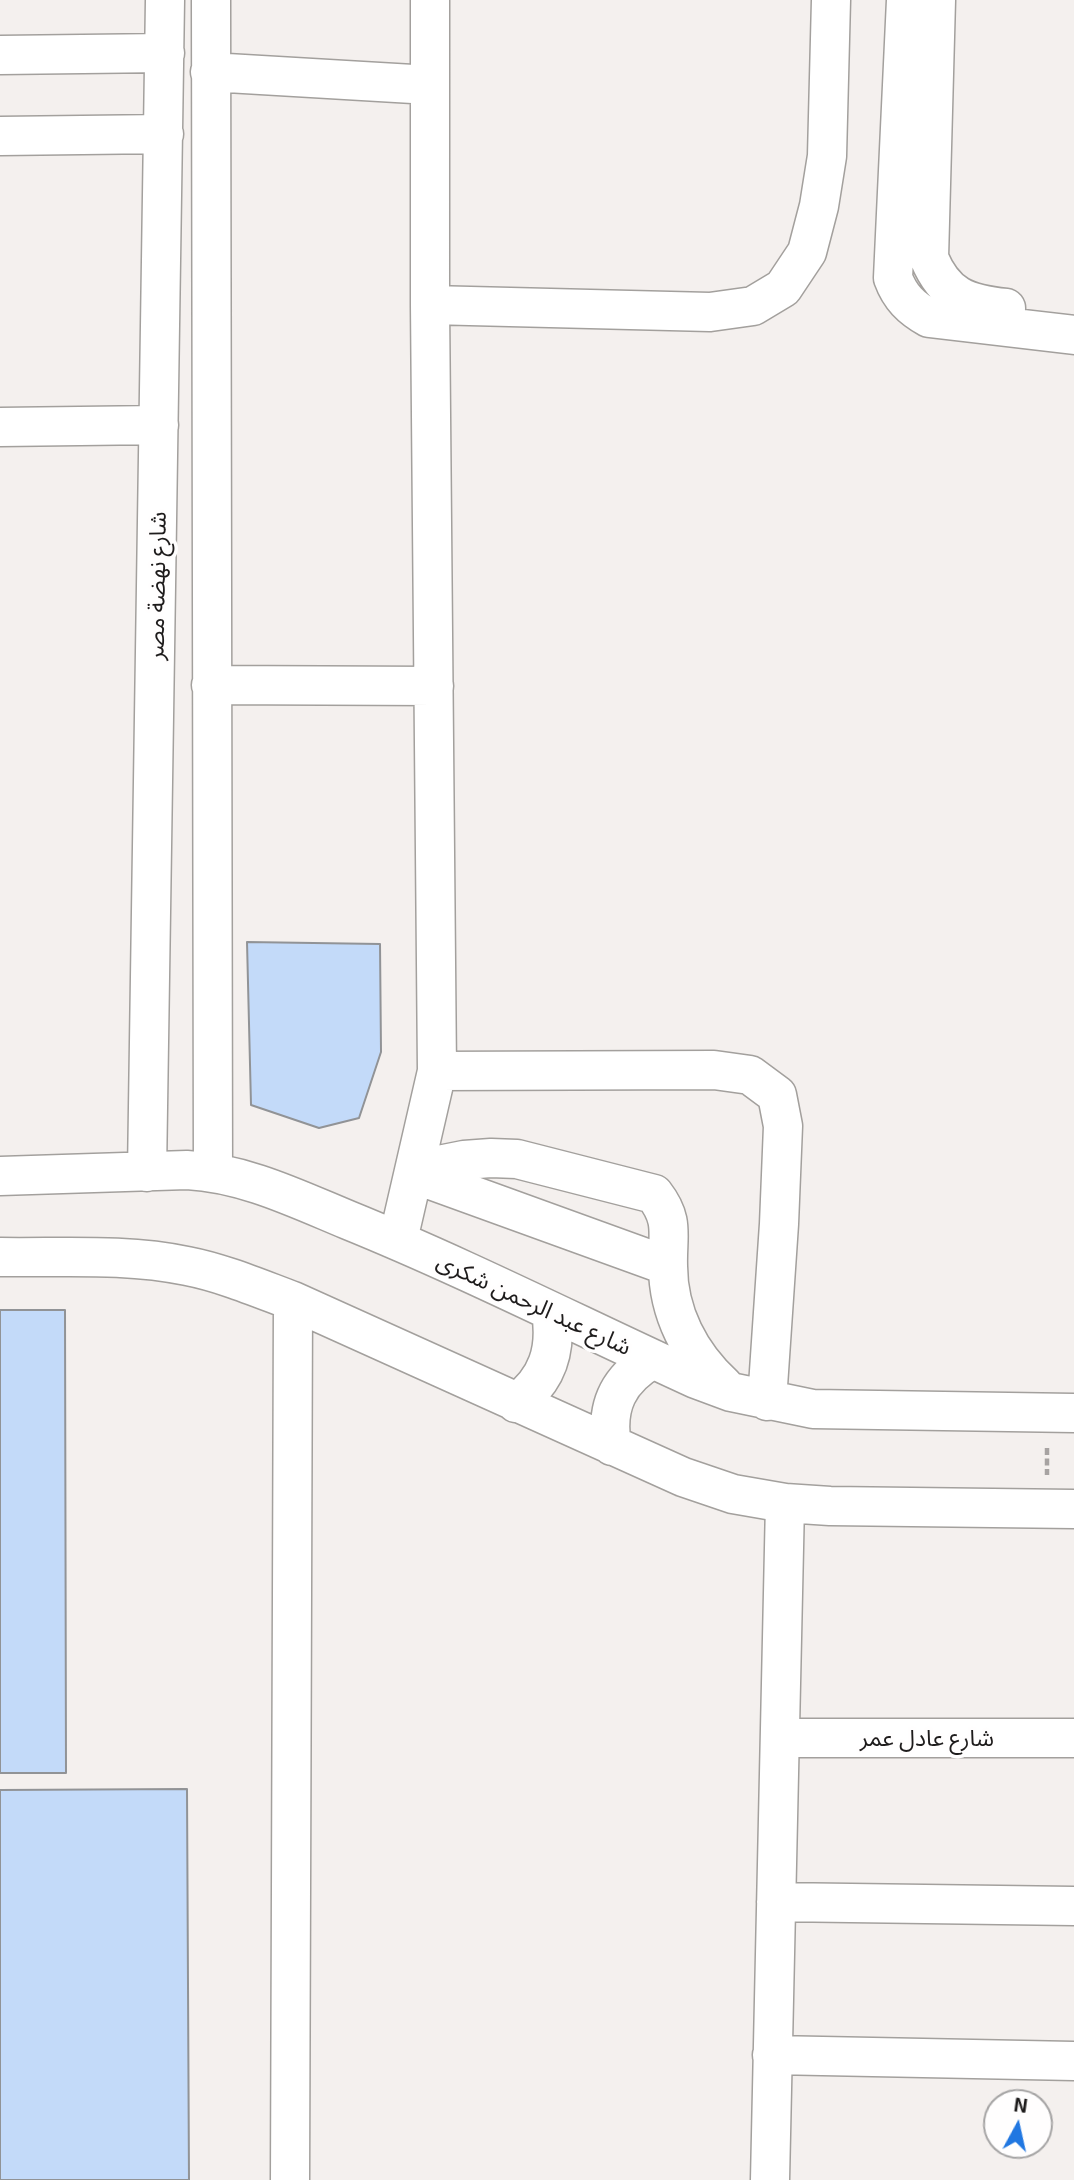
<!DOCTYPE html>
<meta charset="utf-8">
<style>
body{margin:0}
#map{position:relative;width:1074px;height:2180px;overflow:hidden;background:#f4f0ee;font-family:"Exo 2",sans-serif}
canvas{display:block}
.north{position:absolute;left:983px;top:2089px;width:70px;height:70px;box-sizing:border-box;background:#fffefe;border:2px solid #a5a4a4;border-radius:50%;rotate:8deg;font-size:19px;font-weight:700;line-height:28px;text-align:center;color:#1e1c1c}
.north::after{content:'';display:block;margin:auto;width:24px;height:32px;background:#2177e1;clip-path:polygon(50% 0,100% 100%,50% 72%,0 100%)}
</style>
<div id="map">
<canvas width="1074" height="2180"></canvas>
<div class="north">N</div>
</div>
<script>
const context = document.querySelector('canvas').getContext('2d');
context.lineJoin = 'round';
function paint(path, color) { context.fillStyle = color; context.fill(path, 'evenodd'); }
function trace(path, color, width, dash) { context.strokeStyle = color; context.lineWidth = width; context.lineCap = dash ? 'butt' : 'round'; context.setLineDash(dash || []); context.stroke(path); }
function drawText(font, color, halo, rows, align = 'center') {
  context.font = font + ' "Exo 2","Noto Sans Arabic",sans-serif'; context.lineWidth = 7; context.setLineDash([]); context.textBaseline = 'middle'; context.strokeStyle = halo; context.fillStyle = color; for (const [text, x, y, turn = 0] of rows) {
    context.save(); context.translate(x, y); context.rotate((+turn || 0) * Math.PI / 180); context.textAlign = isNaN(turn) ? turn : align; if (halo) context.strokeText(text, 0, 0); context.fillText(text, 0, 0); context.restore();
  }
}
const building = new Path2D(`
 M247,942l133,2 1,108 -22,66 -40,10 -68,-23z
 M0,1310h65l1,463h-66z
 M187,1789l2,391h-189v-390z`);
const path = new Path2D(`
 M1047,1448v27`);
const minor = new Path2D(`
 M211,0l2,1171
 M906,0l-13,278c7,19 18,30 36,40l145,17
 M936,0l-7,258c16,38 37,46 77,50
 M0,55l165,-2
 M210,72l220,13
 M0,136l164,-2
 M430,305l280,7 43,-6 30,-18 24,-36 12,-46 8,-50 4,-156
 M0,427l159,-2
 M211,685l223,1
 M437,1071l277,-1 36,5 27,20 6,31 -4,98 -12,177
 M147,1172l18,-1172
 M414,1174l25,-9 25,-5 27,-2 26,1 137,35c21,27 13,41 14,72 0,47 22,89 56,120
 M414,1174l254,92
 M0,1176l187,-6c57,3 108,28 161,50 118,48 232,106 348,159l35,13 82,17 261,4
 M398,1240l39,-169 -7,-766v-305
 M0,1257c61,1 126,-4 187,9 36,7 71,22 106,35l390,176 50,17 52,9 45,3 244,3
 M516,1403c32,-23 41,-54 35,-91
 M612,1446c-7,-40 6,-67 41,-87
 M780,1738h294
 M776,1902l298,4
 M772,2055l302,6
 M290,2180l3,-879
 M770,2180l15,-677`);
const streetNames = [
 ["شارع نهضة مصر",157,586,-89],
 ["شارع عبد الرحمن شكرى",534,1304,25],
 ["شارع عادل عمر",927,1738]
];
paint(building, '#c3daf9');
trace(building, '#919396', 2);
trace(minor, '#a3a09d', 41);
trace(path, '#a7a3a2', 4.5, [7, 3.5]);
trace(minor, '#fff', 38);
drawText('23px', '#1e1c1c', '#fffefe', streetNames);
</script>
